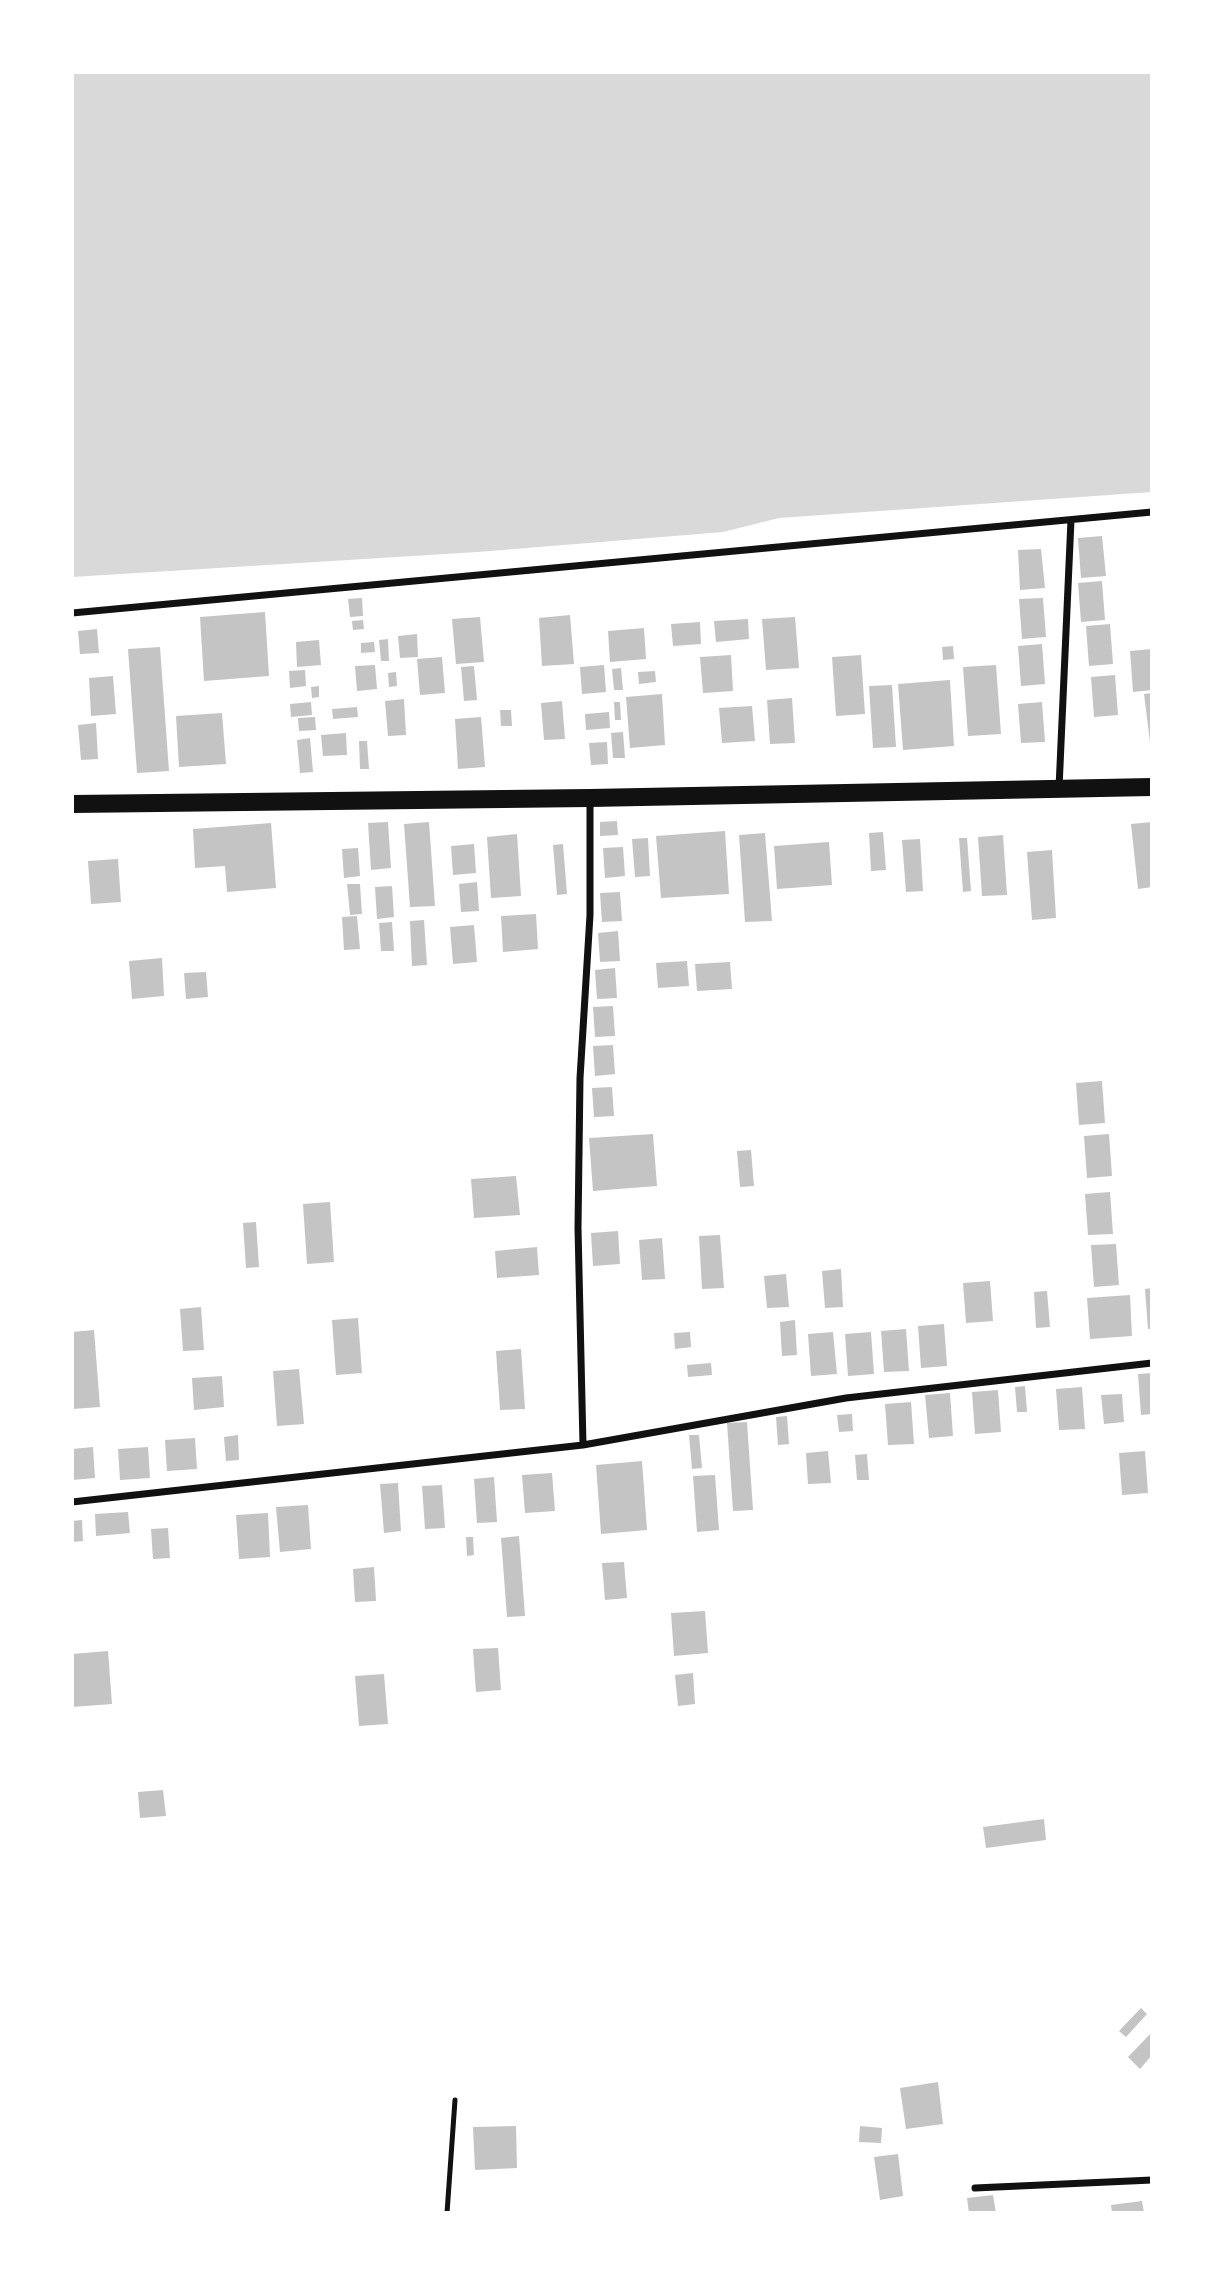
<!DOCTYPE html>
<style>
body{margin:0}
#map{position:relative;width:1224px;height:2285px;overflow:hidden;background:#fff;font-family:Cabin,sans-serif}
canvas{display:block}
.frame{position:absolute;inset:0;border:74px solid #fff;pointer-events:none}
</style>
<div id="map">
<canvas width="1224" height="2285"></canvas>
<div class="frame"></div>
</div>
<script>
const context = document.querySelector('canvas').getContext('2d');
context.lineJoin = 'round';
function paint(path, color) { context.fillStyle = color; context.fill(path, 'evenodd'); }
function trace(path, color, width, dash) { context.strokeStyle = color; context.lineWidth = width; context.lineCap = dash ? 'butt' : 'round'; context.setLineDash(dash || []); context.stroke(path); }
const water = new Path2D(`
 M72,72h1080v420l-373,26 -56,14 -245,20 -406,25z`);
const building = new Path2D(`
 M1102,536l4,40 -25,2 -3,-40z
 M1041,549l4,39 -25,2 -2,-40z
 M1102,581l3,39 -24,2 -3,-39z
 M362,598l1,18 -13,1 -2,-18z
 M1043,598l3,39 -24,2 -3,-40z
 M265,612l4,64 -65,5 -4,-64z
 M570,615l4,49 -32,2 -3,-48z
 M480,617l4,45 -28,2 -4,-45z
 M795,617l4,51 -33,2 -4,-51z
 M748,619l1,20 -33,3 -2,-21z
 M363,620l1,9 -11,1 -1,-9z
 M700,622l1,22 -28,2 -2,-22z
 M1110,624l3,40 -24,2 -3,-40z
 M644,628l2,31 -36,3 -2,-31z
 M97,629l2,24 -19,1 -2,-23z
 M417,634l1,23 -18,1 -2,-22z
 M388,639l1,22h-8l-2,-21z
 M319,640l2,25 -24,2 -1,-25z
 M374,642l1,10 -14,1v-10z
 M1042,644l3,40 -24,2 -3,-40z
 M953,646l1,13 -11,1 -1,-13z
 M160,647l9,124 -32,2 -9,-124z
 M1152,649v41l-19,2 -3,-41z
 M731,655l2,36 -30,2 -3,-36z
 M861,655l4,59 -29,2 -4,-59z
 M442,657l3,36 -25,2 -3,-36z
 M375,665l2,24 -20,2 -2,-25z
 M604,665l2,27 -24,2 -2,-27z
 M996,665l5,69 -33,2 -5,-69z
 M474,666l3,34 -13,1 -3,-34z
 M621,668l2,22h-9l-2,-21z
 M305,670l1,16 -16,2 -1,-17z
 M655,671l1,11 -17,2 -1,-12z
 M396,672l1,14 -8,1 -1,-14z
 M1115,675l3,40 -24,2 -3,-40z
 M113,676l3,38 -25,2 -2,-38z
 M950,680l4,66 -51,4 -5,-66z
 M892,685l4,62 -23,1 -4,-62z
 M319,686v11l-7,1 -1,-11z
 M1152,693v56l-1,1 -7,-56z
 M662,694l3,51 -35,3 -4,-51z
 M792,698l3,45 -25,1 -3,-44z
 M404,699l2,36 -18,1 -3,-35z
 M562,701l3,38 -21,1 -3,-37z
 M311,702l1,13 -21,2 -1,-13z
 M614,702h6l1,18h-6z
 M1042,702l3,40 -24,1 -3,-39z
 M752,706l3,35 -33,2 -3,-35z
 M357,707l1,10 -25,2 -1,-10z
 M500,710h11l1,16h-11z
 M609,712l1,16 -24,2 -1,-16z
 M222,713l4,51 -47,3 -3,-51z
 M315,717l1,13 -17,1 -1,-13z
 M481,717l4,50 -27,2 -3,-50z
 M96,723l2,36 -17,1 -3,-35z
 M623,732l2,26h-12l-2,-25z
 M346,733l1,22 -24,1 -2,-21z
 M310,738l3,34 -13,1 -3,-33z
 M359,741h8l2,28h-9z
 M607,742l1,22 -17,1 -2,-22z
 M617,821l1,14 -18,1v-14z
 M388,822l3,46 -20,2 -3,-47z
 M429,822l6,84 -25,1 -6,-83z
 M1152,822v65l-14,2 -7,-65z
 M271,823l5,65 -49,4 -2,-26 -30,2 -2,-39z
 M725,831l4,63 -68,4 -5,-62z
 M883,832l3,38 -15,1 -2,-38z
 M765,833l7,88 -27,1 -6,-87z
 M517,834l4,62 -30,2 -4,-61z
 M1003,835l4,60 -25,1 -4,-59z
 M648,838l2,38 -15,1 -3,-38z
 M959,838h8l4,53 -8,1z
 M920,839l3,52 -17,1 -4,-52z
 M829,842l3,43 -55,4 -3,-43z
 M474,844l2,29 -23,2 -2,-29z
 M563,844l4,50 -10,1 -4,-50z
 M623,847l2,29 -20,2 -2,-30z
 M358,848l2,28 -16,2 -2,-29z
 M1052,850l4,68 -24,2 -5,-68z
 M118,859l3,43 -30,2 -3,-43z
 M477,882l2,29 -18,1 -2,-28z
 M347,884h13l2,30 -12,1z
 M392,886l2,31 -17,2 -2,-32z
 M620,892l2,29 -20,1 -2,-29z
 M536,914l2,35 -35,3 -2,-36z
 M357,916l3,33 -16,1 -2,-33z
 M424,920l3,45 -15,1 -2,-45z
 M392,922l2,29h-13l-2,-28z
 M474,925l3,37 -24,2 -3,-37z
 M618,931l2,30 -20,1 -2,-29z
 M162,958l2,38 -32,3 -3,-38z
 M687,961l2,25 -31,2 -2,-25z
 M730,962l2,27 -35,2 -2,-27z
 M615,968l2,30 -20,1 -2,-29z
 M206,972l2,25 -22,2 -2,-26z
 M613,1006l2,30 -20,1 -2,-30z
 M613,1045l2,29 -20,2 -2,-30z
 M1102,1081l3,42 -26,2 -3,-42z
 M612,1087l2,29 -20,1 -2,-29z
 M653,1134l4,52 -64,5 -4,-53z
 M1109,1134l3,42 -25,2 -3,-42z
 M751,1150l3,36 -14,1 -3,-36z
 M516,1176l4,39 -46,3 -3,-39z
 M1110,1192l3,42 -25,1 -3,-41z
 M330,1202l4,60 -27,2 -4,-60z
 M256,1222l3,45 -13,1 -3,-45z
 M618,1231l2,33 -27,2 -2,-33z
 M720,1235l4,53 -22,1 -3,-53z
 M662,1238l3,41 -23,1 -3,-40z
 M1116,1244l3,41 -25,2 -3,-42z
 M537,1247l2,28 -42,3 -2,-27z
 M841,1269l2,38 -18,1 -3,-37z
 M786,1274l3,33 -22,1 -3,-32z
 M990,1281l3,40 -27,2 -3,-40z
 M1152,1288v41h-4l-3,-40z
 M1047,1291l3,36 -14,1 -2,-36z
 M1130,1295l2,41 -42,3 -3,-41z
 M201,1307l3,43 -21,1 -3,-42z
 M358,1318l4,55 -26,2 -4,-55z
 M795,1320l2,35 -15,1 -2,-34z
 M944,1324l3,42 -26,2 -3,-42z
 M906,1329l3,42 -25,1 -3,-41z
 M94,1330l6,77 -28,2v-77z
 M690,1332l1,15 -16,2 -1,-16z
 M833,1332l4,42 -26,2 -3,-42z
 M871,1332l3,42 -26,2 -3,-42z
 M521,1349l4,60 -25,1 -4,-59z
 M711,1363l1,12 -24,2 -1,-12z
 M299,1369l5,55 -27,2 -4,-55z
 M1152,1373v41l-11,1 -3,-41z
 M222,1376l2,31 -30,3 -2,-32z
 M1025,1386l2,26h-10l-2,-25z
 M1082,1387l3,42 -26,1 -3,-41z
 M998,1390l3,42 -26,2 -3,-42z
 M950,1393l3,43 -24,2 -4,-43z
 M1122,1394l2,28 -20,2 -3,-29z
 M911,1402l3,42 -26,1 -3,-41z
 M852,1414l1,17 -14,1 -2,-17z
 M787,1416l2,28 -11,1 -2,-28z
 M747,1422l6,88 -20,1 -6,-88z
 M238,1435l1,25 -13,1 -2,-24z
 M689,1435h10l3,33 -10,1z
 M195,1438l2,31 -30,2 -2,-31z
 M93,1447l2,31 -23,2v-31z
 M148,1447l2,31 -30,2 -2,-31z
 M828,1451l3,32 -23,1 -2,-31z
 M1145,1451l3,42 -26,2 -3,-42z
 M867,1454l2,26h-12l-2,-25z
 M642,1461l5,69 -46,4 -5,-69z
 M552,1473l3,38 -30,2 -3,-38z
 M715,1475l4,55 -22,2 -4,-56z
 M494,1477l3,45 -20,1 -3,-44z
 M398,1483l3,48 -17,2 -4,-49z
 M442,1485l3,43 -20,1 -3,-43z
 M308,1505l3,44 -31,3 -4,-45z
 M128,1512l2,21 -34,3 -1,-22z
 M268,1513l2,44 -31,2 -3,-44z
 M82,1520l1,21 -11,1v-21z
 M168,1528l2,30 -17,1 -2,-30z
 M519,1536l6,80 -18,1 -6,-79z
 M466,1537h7l1,18 -7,1z
 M624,1562l3,36 -22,2 -3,-37z
 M374,1567l2,34 -21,1 -2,-33z
 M705,1611l3,42 -34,3 -3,-43z
 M498,1648l3,42 -25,2 -3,-43z
 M108,1651l4,53 -40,3v-53z
 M693,1673l2,31 -17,2 -3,-31z
 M384,1674l4,50 -29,2 -4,-50z
 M163,1790l3,26 -26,2 -2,-26z
 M1044,1819l2,21 -60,8 -3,-21z
 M1141,2008l6,6 -21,23 -7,-6z
 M1151,2033l1,22 -12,14 -12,-12z
 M938,2082l5,42 -37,5 -6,-41z
 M516,2126l1,42 -42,2 -2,-43z
 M860,2126l22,2 -1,15 -22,-1z
 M898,2154l5,42 -23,4 -6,-43z
 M993,2195l3,18h-27l-2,-15z
 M1142,2201l2,12h-32l-1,-8z`);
const service = new Path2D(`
 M447,2213l8,-113`);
const minor = new Path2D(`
 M72,613l1080,-101
 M1059,788l12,-268
 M583,1445l-5,-217 2,-150 10,-163v-116
 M72,1502l511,-57 263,-47 306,-35
 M975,2188l177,-8`);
const primary = new Path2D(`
 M72,804l518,-6 562,-11`);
paint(water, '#d9d9d9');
paint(building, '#c4c4c4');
trace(service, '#111', 5);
trace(minor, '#111', 7);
trace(primary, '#111', 18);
</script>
